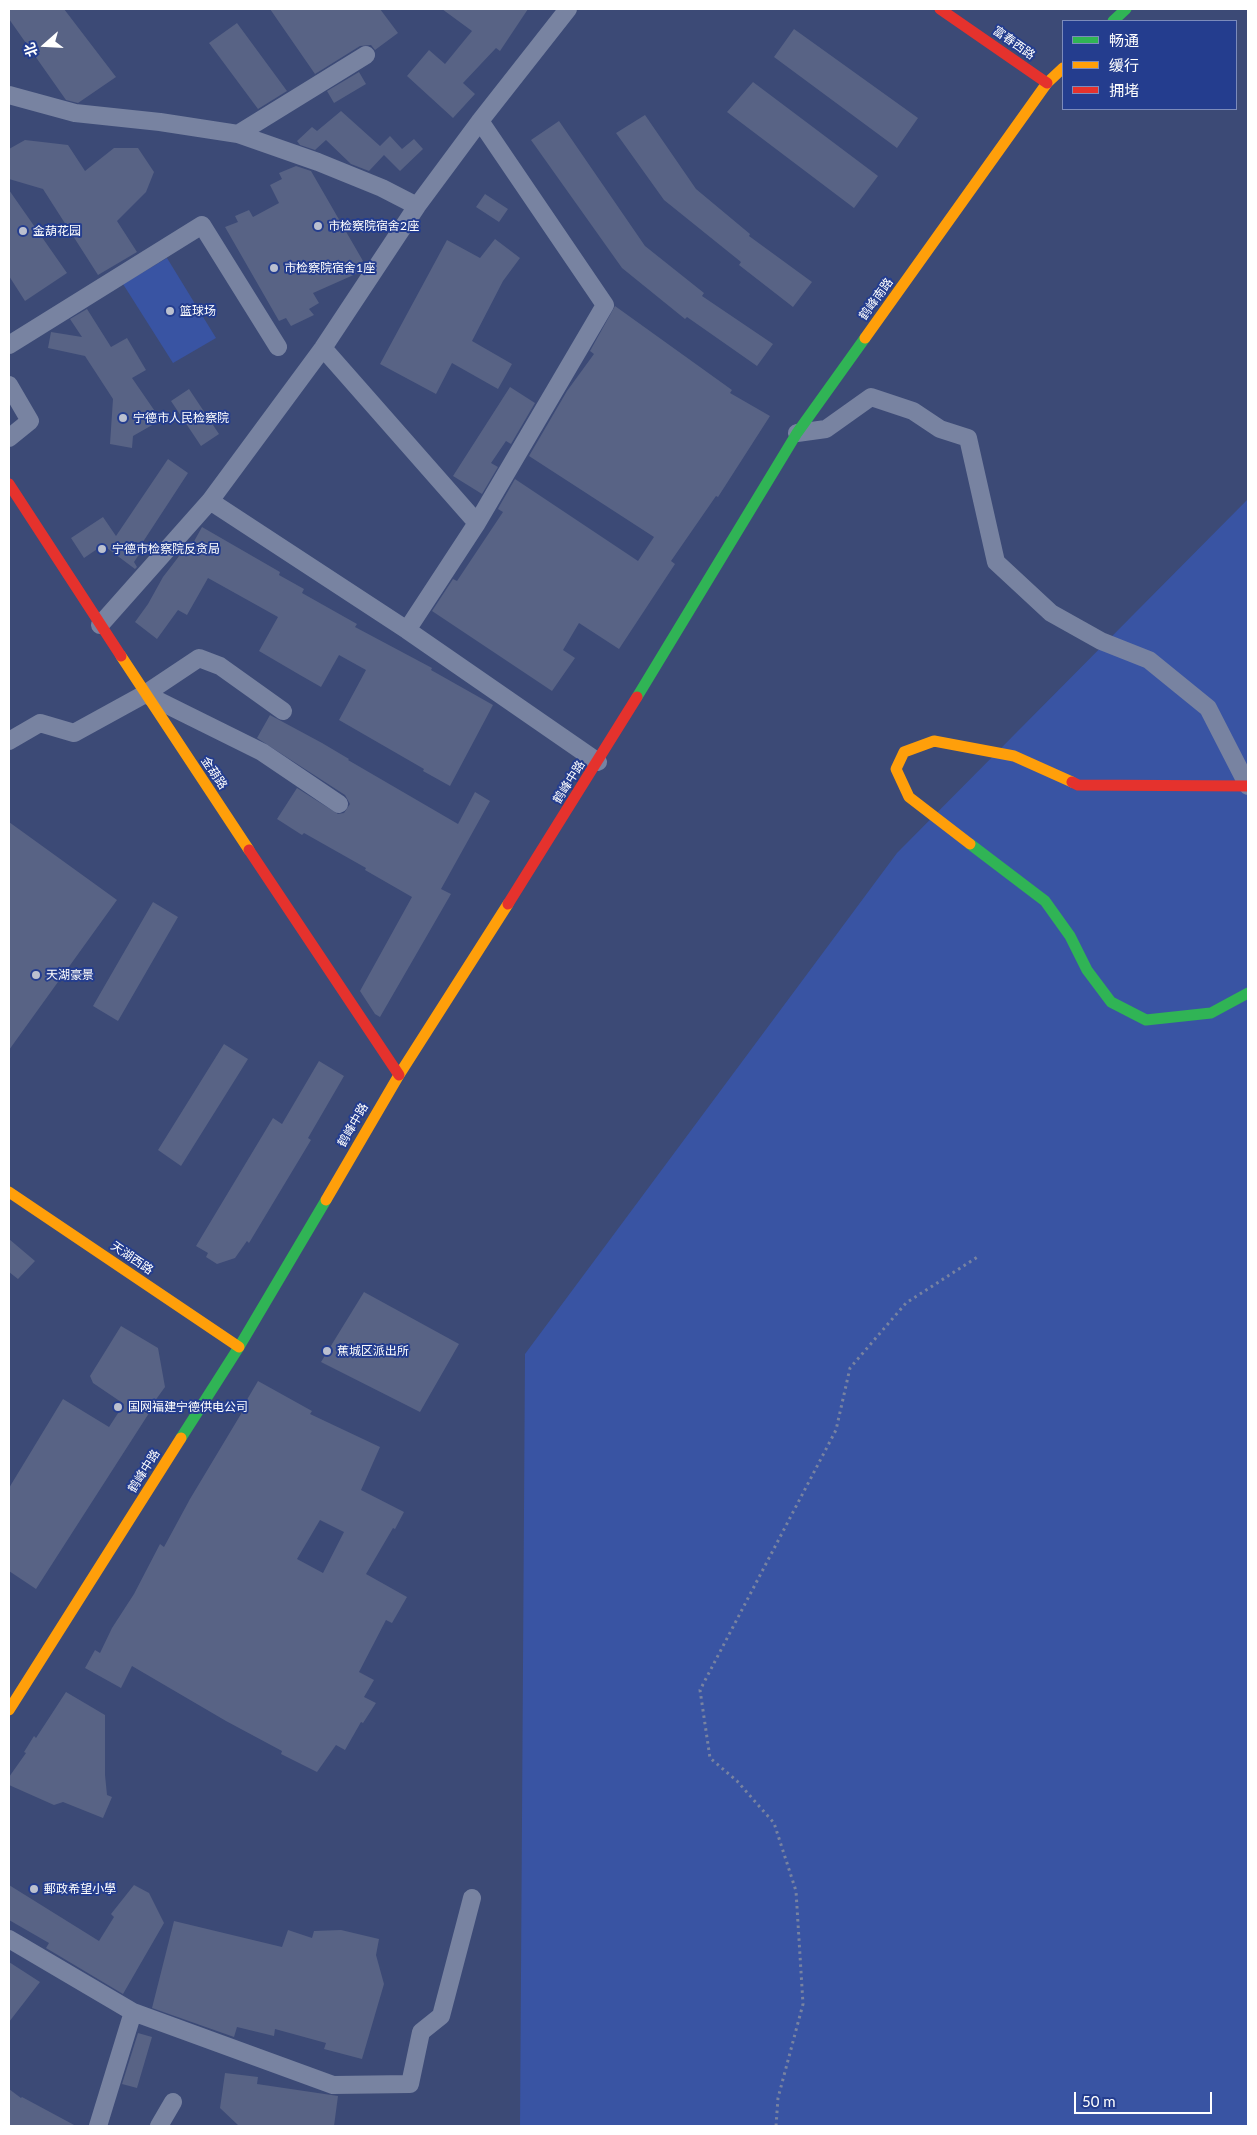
<!DOCTYPE html>
<meta charset="utf-8">
<style>
body{margin:0}
#map{position:relative;width:1257px;height:2135px;overflow:hidden;background:#3c4a76;font-family:Lato,"Noto Sans SC",sans-serif}
canvas{display:block}
.frame{position:absolute;inset:0;border:10px solid #fff;pointer-events:none}
.legend{position:absolute;left:1062px;top:20px;width:175px;height:90px;box-sizing:border-box;background:#243d8e;border:1px solid #7c8bbb;margin:0;padding:6px 9px;list-style:none;font-size:15px;color:#fff}
.legend li{display:flex;align-items:center;gap:10px;height:25px}
.legend b{width:25px;border:1px solid #7c8bbb}
.north{position:absolute;left:20px;top:20px;width:50px;height:50px;-webkit-text-stroke:4px #243d8e;paint-order:stroke;rotate:251deg;font-size:14px;font-weight:700;line-height:20px;text-align:center;color:#fff}
.north::after{content:'';display:block;margin:auto;width:18px;height:22px;background:#fff;clip-path:polygon(50% 0,100% 100%,50% 72%,0 100%)}
.scale{position:absolute;left:1074px;top:2092px;width:138px;height:22px;box-sizing:border-box;border:2px solid #fff;border-top:0;padding-left:6px;font-size:15px;line-height:18px;white-space:nowrap;color:#fff;-webkit-text-stroke:4px #243d8e;paint-order:stroke}
</style>
<div id="map">
<canvas width="1257" height="2135"></canvas>
<div class="frame"></div>
<ul class="legend">
<li><b style="height:6px;background:#30b455"></b>畅通</li>
<li><b style="height:6px;background:#ff9f0a"></b>缓行</li>
<li><b style="height:6px;background:#e5322d"></b>拥堵</li>
</ul>
<div class="north">北</div>
<div class="scale">50 m</div>
</div>
<script>
const context = document.querySelector('canvas').getContext('2d');
context.lineJoin = 'round';
function paint(path, color) { context.fillStyle = color; context.fill(path, 'evenodd'); }
function trace(path, color, width, dash) { context.strokeStyle = color; context.lineWidth = width; context.lineCap = dash ? 'butt' : 'round'; context.setLineDash(dash || []); context.stroke(path); }
function drawText(font, color, halo, rows, align = 'center') {
  context.font = font + ' Lato,"Noto Sans SC",sans-serif'; context.lineWidth = 4; context.setLineDash([]); context.textBaseline = 'middle'; context.strokeStyle = halo; context.fillStyle = color; for (const [text, x, y, turn = 0] of rows) {
    context.save(); context.translate(x, y); context.rotate((+turn || 0) * Math.PI / 180); context.textAlign = isNaN(turn) ? turn : align; if (halo) context.strokeText(text, 0, 0); context.fillText(text, 0, 0); context.restore();
  }
}
const green = new Path2D(`
 M167,258l49,80 -43,25 -50,-79z
 M1248,499v1627h-728l5,-772 372,-501z`);
const building = new Path2D(`
 M9,9h55l52,68 -38,26 -12,-3 -57,-81z
 M270,9h110l18,24 -23,17 -4,-5 -11,1 -45,28z
 M442,9h86l-28,42 -4,-3 -33,35 12,11 -22,24 -46,-42 22,-26 16,14 27,-33z
 M237,23l50,68 -29,18 -49,-66z
 M794,29l124,89 -21,30 -123,-91z
 M359,72l7,12 -32,19 -7,-12z
 M753,82l125,94 -24,32 -127,-96z
 M341,111l39,35 10,-10 12,13 12,-10 9,10 -23,22 -16,-16 -15,16 -18,-7 -25,-24 -11,10 -15,-5 -3,-4 15,-14 5,4z
 M645,115l51,74 54,45 -1,2 63,46 -19,25 -54,-42 2,-3 -77,-62 -48,-67z
 M559,121l86,125 59,47 -2,3 71,48 -16,22 -70,-49 -2,2 -63,-51 -91,-128z
 M25,140l43,5 17,26 29,-23h24l16,24 -8,20 -29,29 20,31 -39,23 -55,-86 -34,-10v-30z
 M296,166l15,5 52,90 -9,6 4,6 -45,20 6,10 -10,6 5,6 -23,11 -5,-8 -7,3 -54,-94 13,-5 -3,-6 14,-6 4,7 26,-14 -9,-18 12,-6 -3,-6z
 M9,190l58,83 -42,28 -16,-25z
 M485,194l23,15 -9,13 -23,-15z
 M495,239l25,19 -17,23 -31,60 40,23 -14,25 -46,-26 -16,31 -56,-30 67,-124 33,18z
 M615,306l117,84 -2,3 40,23 -52,81 -2,-1 -45,65 4,3 -56,85 -40,-26 -16,27 12,8 -23,33 -120,-80 21,-32 4,2 46,-69 -5,-3 2,-4 15,-26 123,82 16,-24 -125,-81 38,-65 27,-37 -4,-3z
 M87,309l24,38 16,-9 19,32 -14,8 29,42 -28,16 -1,12 -22,-4 3,-45 -28,-43 -37,-8 3,-16 31,5 -12,-18z
 M510,387l25,16 -24,41 -5,-3 -15,22 7,4 -16,27 -29,-18z
 M189,389l30,45 -18,12 -30,-45z
 M168,459l20,14 -51,78 3,2 -6,9 3,5 -2,2 -32,-24 -19,13 -13,-20 32,-21 13,19z
 M202,527l78,45 -1,3 25,14 -2,4 55,31 -2,3 77,41 -1,2 62,35 -43,81 -27,-15 1,-2 -85,-49 27,-50 -27,-15 -18,32 -21,-12 -41,-24 19,-34 -70,-39 -21,37 -9,-5 -21,29 -22,-17 13,-18 15,-27 20,-26 4,3z
 M270,715l52,28 27,16 -1,1 110,64 17,-32 15,9 -49,88 10,5 -71,123 -5,-3 -15,-23 52,-94 -47,-27 1,-2 -62,-35 -2,2 -25,-16 20,-31 41,26 6,-1 6,-9 -5,-9 -88,-57z
 M9,822l108,78 -108,150z
 M153,902l25,15 -60,104 -25,-15z
 M224,1044l24,15 -67,107 -23,-16z
 M319,1061l25,15 -36,62 3,2 -62,103 -2,-2 -12,17 -18,6 -11,-7 2,-4 -12,-7 77,-128 9,6z
 M9,1239l26,22 -17,18 -9,-7z
 M364,1292l95,52 -39,68 -99,-50z
 M121,1326l37,22 7,39 -16,22 2,1 -115,179 -27,-18v-83l54,-89 46,28 15,-23 -31,-21 -3,-7z
 M258,1381l54,30 -2,3 70,33 -19,43 43,22 -9,17 -2,-1 -27,46 41,23 -15,26 -6,-3 -27,52 15,8 -10,17 12,6 -13,20 -2,-1 -16,28 -9,-5 -19,27 -36,-18 1,-3 -56,-30 -94,-55 -11,22 -36,-20 10,-18 5,3 12,-25 22,-34 26,-50 4,3 26,-48 57,-95 -2,-1zM320,1520l24,12 -21,41 -26,-14z
 M66,1692l39,23v60l2,20 5,2 -9,21 -40,-16 -9,3 -45,-20v-8l17,-24 -2,-1 10,-16 2,2z
 M9,1885l90,56 15,-24 -3,-3 23,-29 15,8 15,30 -41,71 -77,-46 3,-5 -40,-23z
 M174,1921l108,26 6,-17 24,8 2,-7 27,-1 38,9 -3,16 8,29 -22,75 -38,-10 2,-6 -51,-14 -1,7 -37,-9 -3,10 -82,-29z
 M9,1962l31,20 -31,40z
 M138,2033l14,4 -15,51 -15,-4z
 M225,2073l33,4 -1,7 81,12 -4,30h-95l-19,-18z
 M9,2089l12,9 1,-1 54,29h-67z`);
const path = new Path2D(`
 M776,2126l2,-28 25,-94 -7,-113 -22,-68 -37,-42 -27,-23 -10,-68 136,-260 14,-62 56,-65 73,-47`);
const street = new Path2D(`
 M9,95l66,18 85,9 78,12 80,28 64,26 35,18
 M238,134l128,-79
 M9,345l193,-120 76,122
 M323,348l154,175 -70,107
 M9,385l21,36 -21,17
 M797,433l29,-4 45,-32 42,14 27,18 28,9 28,124 55,51 50,28 48,19 59,48 40,78
 M210,501l197,129 191,132
 M477,523l128,-218 -125,-184
 M100,625l110,-124 113,-153 94,-142 63,-85 88,-112
 M283,711l-63,-45 -21,-8 -54,36 117,58 77,52
 M9,741l31,-18 34,10 71,-39
 M9,1939l124,73 200,73 77,-1 11,-52 20,-16 31,-118
 M98,2126l35,-114
 M159,2126l14,-24`);
const fast = new Path2D(`
 M1113,21l13,-12
 M637,697l160,-264 68,-95
 M970,844l75,57 25,35 17,34 24,32 35,18 65,-7 37,-20
 M181,1438l58,-91 87,-147`);
const slow = new Path2D(`
 M865,338l182,-255 16,-15
 M121,656l128,194
 M970,844l-61,-47 -13,-28 8,-17 30,-11 80,15 58,26
 M9,1192l230,155
 M326,1200l73,-125 109,-171
 M9,1710l172,-272`);
const jam = new Path2D(`
 M940,9l107,74
 M9,484l112,172
 M1072,782l6,3 170,1
 M249,850l150,225
 M508,904l129,-207`);
const markers = [
 [318,226,5,"#bbc0cf"],
 [23,231,5,"#bbc0cf"],
 [274,268,5,"#bbc0cf"],
 [170,311,5,"#bbc0cf"],
 [123,418,5,"#bbc0cf"],
 [102,549,5,"#bbc0cf"],
 [36,975,5,"#bbc0cf"],
 [327,1351,5,"#bbc0cf"],
 [118,1407,5,"#bbc0cf"],
 [34,1889,5,"#bbc0cf"]
];
const streetNames = [
 ["富春西路",1014,43,35],
 ["鹤峰南路",876,299,-54],
 ["金葫路",214,773,56],
 ["鹤峰中路",569,782,-58],
 ["鹤峰中路",353,1125,-60],
 ["天湖西路",132,1258,34],
 ["鹤峰中路",144,1471,-58]
];
const poiNames = [
 ["市检察院宿舍2座",328,226],
 ["金葫花园",33,231],
 ["市检察院宿舍1座",284,268],
 ["篮球场",180,311],
 ["宁德市人民检察院",133,418],
 ["宁德市检察院反贪局",112,549],
 ["天湖豪景",46,975],
 ["蕉城区派出所",337,1351],
 ["国网福建宁德供电公司",128,1407],
 ["郵政希望小學",44,1889]
];
paint(green, '#3954a3');
paint(building, '#586385');
trace(path, '#7883a1', 3, [2.5, 4]);
trace(street, '#7883a1', 18);
trace(fast, '#30b455', 11);
trace(slow, '#ff9f0a', 11);
trace(jam, '#e5322d', 11);
for (const [x, y, r, color] of markers) { const dot = new Path2D(); dot.arc(x, y, r, 0, 2 * Math.PI); context.fillStyle = color; context.fill(dot); trace(dot, '#243d8e', 2); }
drawText('12px', '#fff', '#243d8e', streetNames);
drawText('12px', '#fff', '#243d8e', poiNames, 'left');
</script>
